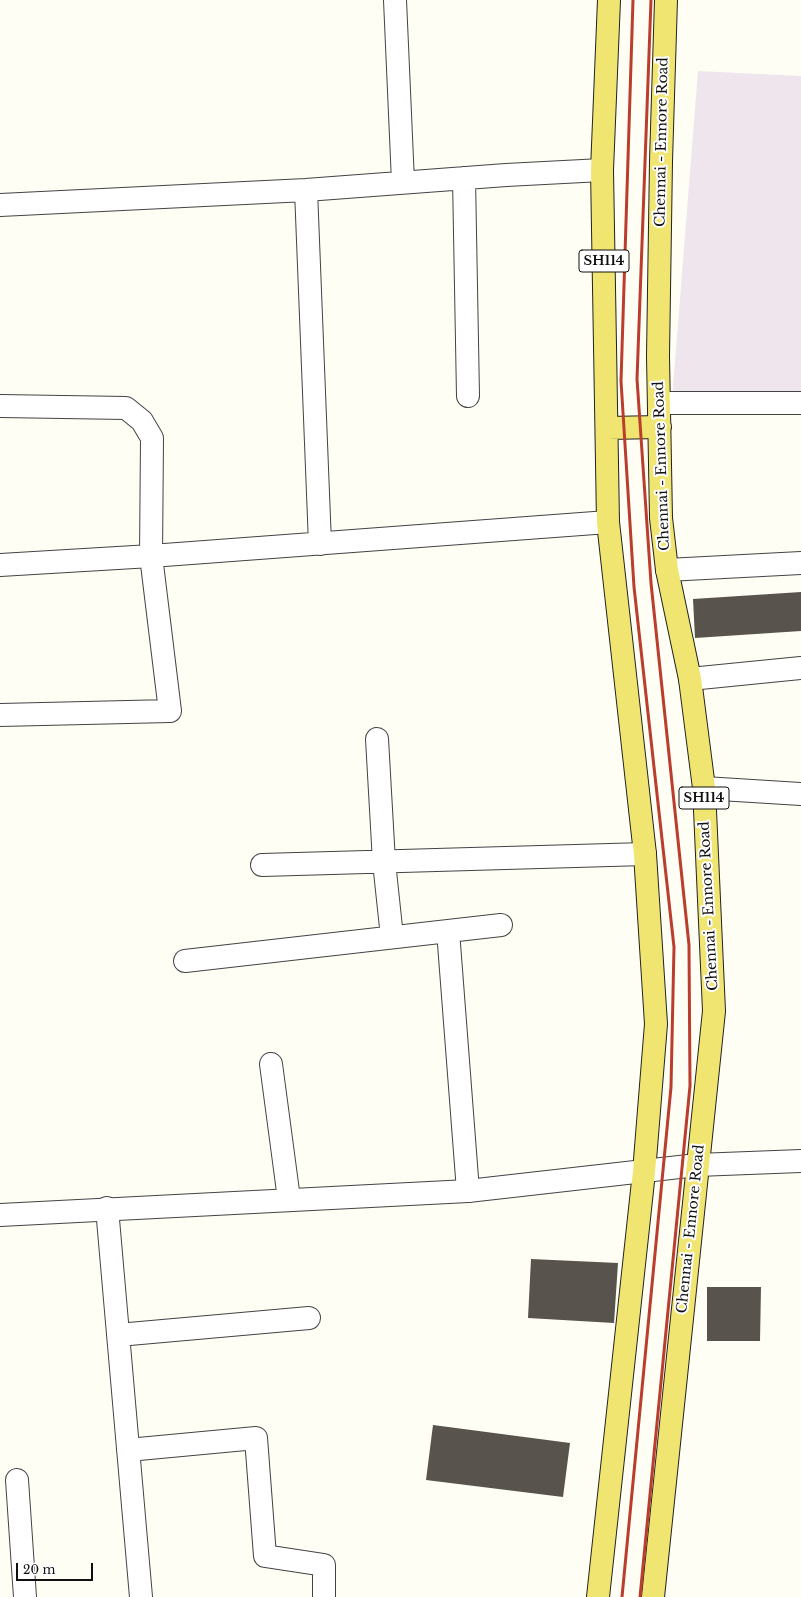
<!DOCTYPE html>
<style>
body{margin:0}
#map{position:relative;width:801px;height:1597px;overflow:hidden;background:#fefef4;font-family:"Libre Baskerville",serif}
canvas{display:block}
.scale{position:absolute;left:16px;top:1563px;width:77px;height:18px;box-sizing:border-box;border:2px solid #101010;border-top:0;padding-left:5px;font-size:12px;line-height:14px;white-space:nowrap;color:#101010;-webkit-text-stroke:3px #fff;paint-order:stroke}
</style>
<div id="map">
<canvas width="801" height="1597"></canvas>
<div class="scale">20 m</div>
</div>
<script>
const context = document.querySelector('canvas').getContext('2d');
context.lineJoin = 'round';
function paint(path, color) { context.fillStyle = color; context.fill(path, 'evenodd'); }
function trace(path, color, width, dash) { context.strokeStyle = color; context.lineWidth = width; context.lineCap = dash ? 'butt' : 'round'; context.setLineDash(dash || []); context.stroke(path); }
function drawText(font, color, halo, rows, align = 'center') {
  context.font = font + ' "Libre Baskerville",serif'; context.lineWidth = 4; context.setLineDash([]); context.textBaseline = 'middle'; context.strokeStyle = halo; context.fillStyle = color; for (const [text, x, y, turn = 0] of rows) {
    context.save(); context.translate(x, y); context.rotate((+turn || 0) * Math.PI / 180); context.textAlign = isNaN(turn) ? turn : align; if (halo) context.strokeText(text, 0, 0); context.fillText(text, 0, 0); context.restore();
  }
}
const industrial = new Path2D(`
 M698,71l103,5v320l-129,4z`);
const building = new Path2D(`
 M801,592v39l-106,7 -2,-39z
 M531,1259l87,4 -4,60 -86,-5z
 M707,1287h54l-1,54h-53z
 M433,1425l137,18 -7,54 -137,-17z`);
const minor = new Path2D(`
 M395,0l8,182
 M464,178l4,218
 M306,190l14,354
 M0,205l306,-15 200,-15 96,-5
 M659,403h142
 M0,406l126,2 16,13 10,17 -1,118 19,155 -170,4
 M0,565l151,-9 457,-34
 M667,570l134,-7
 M690,679l111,-11
 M377,739l7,123 8,75
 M704,788l97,6
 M262,865l383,-11
 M448,931l20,260
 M185,961l316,-36
 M271,1064l18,135
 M107,1208l34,389
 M118,1335l191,-17
 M128,1450l128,-12 9,118 59,9v32
 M17,1480l8,117`);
const tertiary = new Path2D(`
 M0,1215l468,-24 229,-26 104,-4`);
const primary = new Path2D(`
 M607,428l53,-1
 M598,1597l46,-425 12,-148 -11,-170 -37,-332 -6,-352 7,-170
 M653,1597l61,-586 -10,-223 -14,-109 -23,-109 -6,-52 -3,-162 3,-195 5,-161`);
const rail = new Path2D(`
 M622,1597l49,-510 3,-140 -40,-360 -13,-206 12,-381
 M640,1597l50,-511 -1,-141 -38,-362 -14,-204 14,-379`);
const shields = [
 [604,261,50],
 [704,798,50]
];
const shieldNames = [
 ["SH114",604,261],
 ["SH114",704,798]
];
const streetNames = [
 ["Chennai - Ennore Road",662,142,-89],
 ["Chennai - Ennore Road",662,466,-92],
 ["Chennai - Ennore Road",709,906,-93],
 ["Chennai - Ennore Road",691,1229,-84]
];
paint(industrial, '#eee5ed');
paint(building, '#58534d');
trace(minor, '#434343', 24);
trace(tertiary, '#434343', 24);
trace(primary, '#212121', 24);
trace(minor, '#fff', 22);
trace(tertiary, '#fff', 22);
trace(primary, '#f1e571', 22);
trace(rail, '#ba3d2e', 3);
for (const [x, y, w] of shields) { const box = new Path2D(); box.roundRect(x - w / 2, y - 11, w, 22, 3); context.fillStyle = '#fff'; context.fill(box); trace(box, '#101010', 1); }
drawText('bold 13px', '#101010', null, shieldNames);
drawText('14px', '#101010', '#fff', streetNames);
</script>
